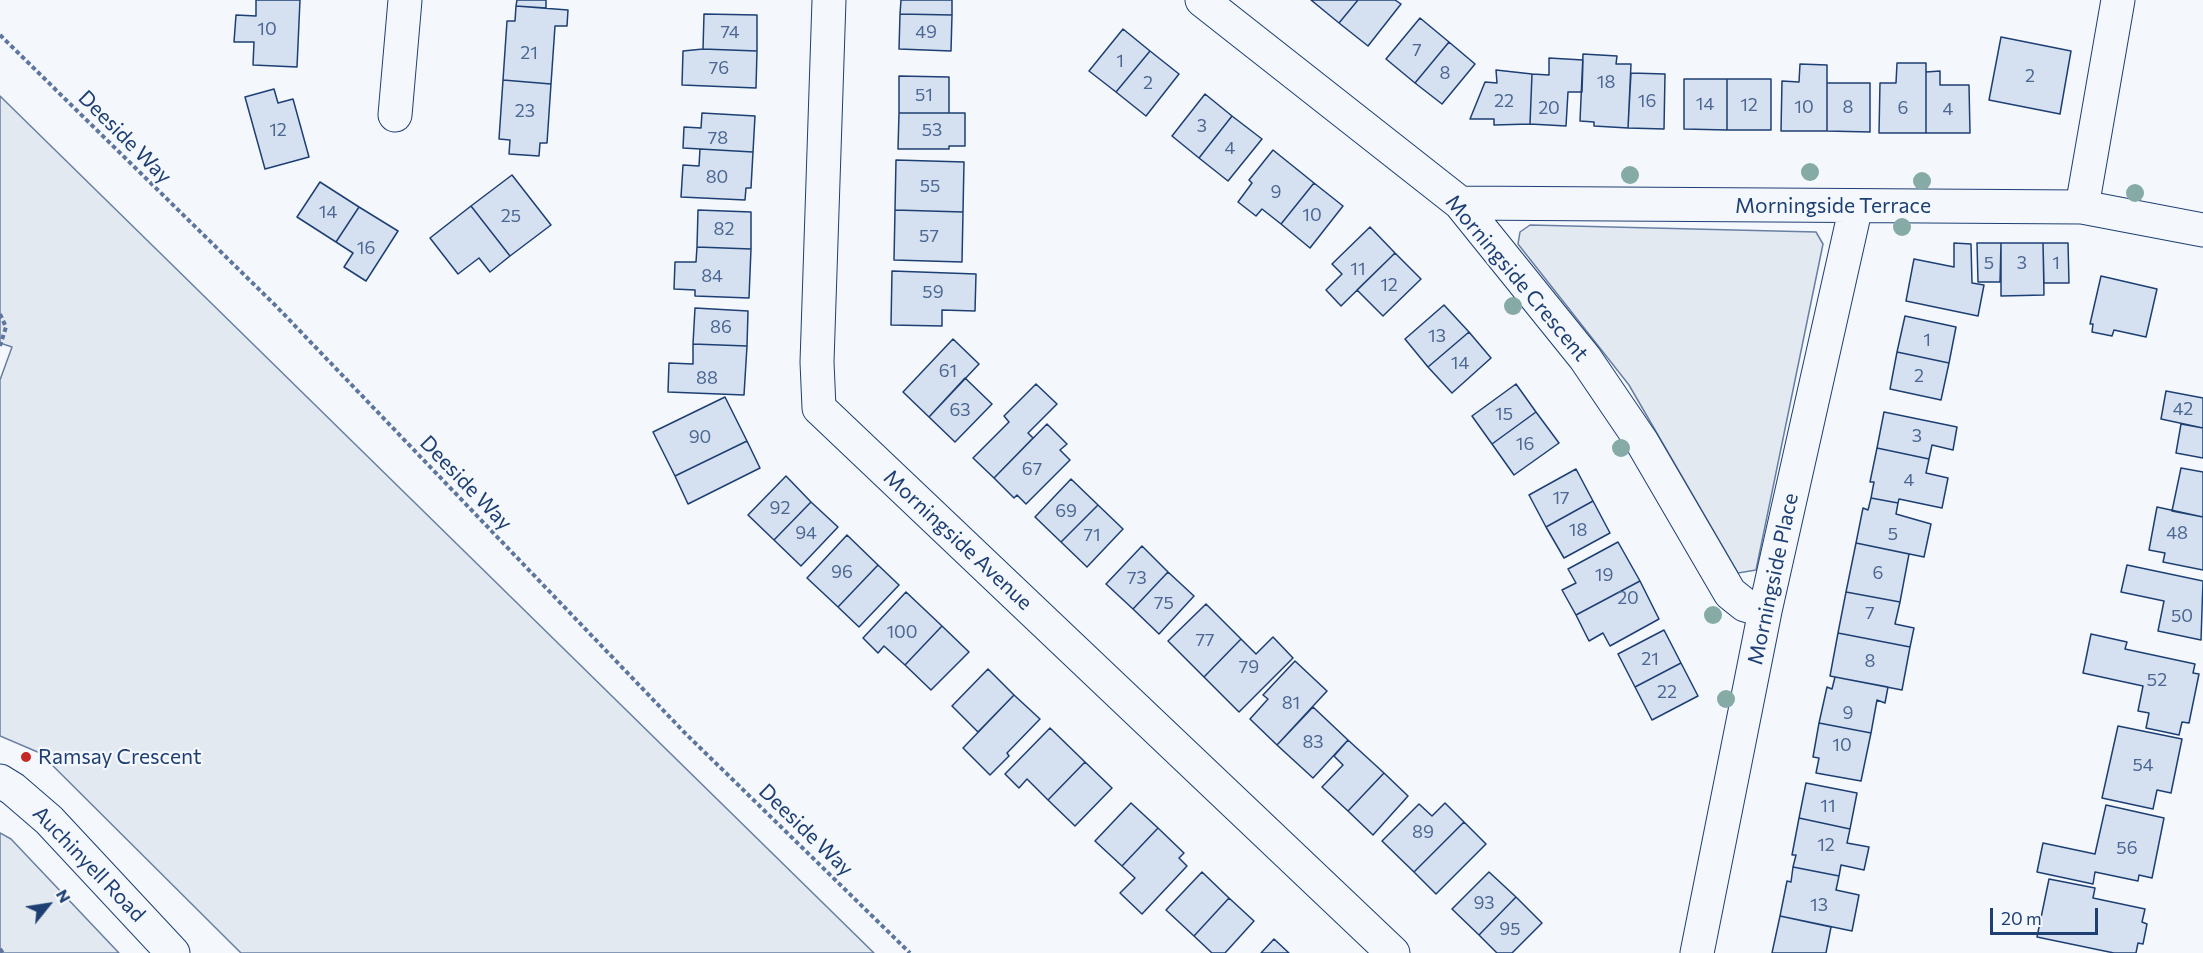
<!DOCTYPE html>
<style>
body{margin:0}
#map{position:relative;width:2203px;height:953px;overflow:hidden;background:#f4f7fb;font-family:Commissioner,sans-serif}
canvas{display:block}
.north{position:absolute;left:18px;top:875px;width:60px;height:60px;-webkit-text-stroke:4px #f4f7fb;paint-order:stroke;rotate:60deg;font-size:16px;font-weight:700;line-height:24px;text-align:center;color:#1d3f73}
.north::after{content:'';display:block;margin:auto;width:21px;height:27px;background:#1d3f73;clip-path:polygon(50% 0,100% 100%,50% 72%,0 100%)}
.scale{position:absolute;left:1990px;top:908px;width:108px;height:27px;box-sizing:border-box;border:3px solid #1d3f73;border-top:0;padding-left:8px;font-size:18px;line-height:21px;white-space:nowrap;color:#1d3f73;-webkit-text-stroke:4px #f4f7fb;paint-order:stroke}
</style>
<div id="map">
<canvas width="2203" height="953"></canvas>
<div class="north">N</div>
<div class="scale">20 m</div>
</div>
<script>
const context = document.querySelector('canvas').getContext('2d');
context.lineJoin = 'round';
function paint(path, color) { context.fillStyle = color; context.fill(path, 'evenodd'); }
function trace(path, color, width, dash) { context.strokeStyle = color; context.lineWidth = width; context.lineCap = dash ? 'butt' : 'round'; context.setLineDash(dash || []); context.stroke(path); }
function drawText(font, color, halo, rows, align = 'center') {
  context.font = font + ' Commissioner,sans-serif'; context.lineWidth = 4.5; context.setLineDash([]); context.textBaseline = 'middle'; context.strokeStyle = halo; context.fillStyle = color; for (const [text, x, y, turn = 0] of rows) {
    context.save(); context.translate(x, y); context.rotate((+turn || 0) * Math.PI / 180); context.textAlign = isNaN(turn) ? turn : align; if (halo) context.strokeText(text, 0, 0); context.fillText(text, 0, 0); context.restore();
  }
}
const green = new Path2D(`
 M0,96l874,857h-633l-201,-200 -40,-17v-356l12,-33 -12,-4z
 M1530,225l286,7 7,12 -67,326 -18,3 -109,-188 -111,-141 2,-12z
 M0,833l11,6 108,114h-119z`);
const building = new Path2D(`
 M256,0h44l-3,67 -44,-2 1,-23h-20l2,-27 20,1z
 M517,0h29v8l-30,-2z
 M901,0h51v15l-52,-1z
 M1311,0h47l-19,23z
 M1358,0h37l6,4 -33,42 -29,-23z
 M516,6l52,4 -1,16h-12l-4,58 -48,-4 4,-59h8z
 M704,14l53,1v36l-54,-2z
 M900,14l52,1 -1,36 -52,-2z
 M1420,18l29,24 -34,41 -29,-24z
 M1123,29l27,22 -34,41 -27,-21z
 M2001,37l70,14 -11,63 -71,-14z
 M1449,42l26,22 -33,40 -27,-21z
 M703,49l54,2 -1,37 -74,-3 1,-34z
 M1150,51l29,23 -33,42 -30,-24z
 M1583,54l34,2 -1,8h15l-3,64 -34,-2v-4l-14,-1z
 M1549,58l34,2 -1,32h-14l-2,34 -36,-2 2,-50 17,1z
 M1897,63h29v70h-47l1,-50h16z
 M1800,64l27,1v66h-46l1,-50 17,1z
 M1496,70l36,4 -2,50 -36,1v-6h-24l15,-37 12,1z
 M1940,71v14h29l1,48h-44v-61z
 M1631,73l34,1 -1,55 -36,-1z
 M899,76l50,1v36h-50z
 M1684,79h43v51l-43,-1z
 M1727,79h44v51h-44z
 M503,80l48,4 -4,59h-7l-1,13 -30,-2 1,-14 -11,-1z
 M1827,83h43v49l-43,-1z
 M274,89l4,14 15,-4 16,58 -44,12 -20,-72z
 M1205,94l27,22 -33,42 -27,-22z
 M702,113l53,3 -2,36 -70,-4 1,-21 17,1z
 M899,113h66v33h-16v3h-51z
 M1232,116l30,23 -34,42 -29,-23z
 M700,149l53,3 -2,36h-5l-1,12 -64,-3 2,-32 16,1z
 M1273,150l41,33 -33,41 -19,-15 -6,7 -18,-14 14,-19 -3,-3z
 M896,160l68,2 -1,50 -68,-2z
 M512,175l39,50 -41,31 -39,-50z
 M320,182l39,25 -23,35 -39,-25z
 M1314,183l29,23 -33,42 -29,-24z
 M471,206l39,50 -20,16 -11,-14 -21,16 -28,-36z
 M359,207l39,24 -32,50 -22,-14 9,-14 -17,-11z
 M698,210l53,2v37l-54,-2z
 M895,210l68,2 -1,50 -68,-2z
 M1370,227l25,26 -54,53 -15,-16 16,-16 -10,-10z
 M1954,243l17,1 1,39 12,2 -6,31 -72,-15 8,-42 40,8z
 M1977,243h24l-1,39h-22z
 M2001,243h42l1,52 -43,1z
 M2043,243h25l1,40h-25z
 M697,247l54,2 -2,49 -54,-2v-6l-21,-1 1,-27h21z
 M1395,253l26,26 -38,37 -26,-26z
 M892,271l84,3 -1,37 -33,-1v16l-51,-1z
 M2101,276l56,13 -11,48 -32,-7 -2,6 -20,-4 1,-8h-3z
 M1444,305l25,27 -41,35 -23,-28z
 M695,308l53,3 -1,35 -54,-2z
 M1905,316l51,11 -7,36 -52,-11z
 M1469,332l22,26 -39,35 -24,-26z
 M953,339l26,25 -50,53 -26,-25z
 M693,344l54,2 -3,49 -76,-3 1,-29 24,1z
 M1897,352l52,11 -8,37 -51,-11z
 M965,378l27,26 -37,38 -26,-25z
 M1036,384l21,20 -29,29 5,5 -39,40 -21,-20 36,-36 -5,-6z
 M1516,384l20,28 -44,32 -20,-28z
 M2166,391l37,7v30l-42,-9z
 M725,397l22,44 -72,35 -22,-44z
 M1536,412l23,31 -45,32 -22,-31z
 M1884,412l73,15 -4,23 -21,-5 -3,14 -52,-11z
 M1047,424l20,20 -7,6 10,10 -44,44 -9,-9 -3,3 -20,-20z
 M2181,424l22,4v30l-27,-5z
 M747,441l13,27 -72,36 -13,-28z
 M1877,448l52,11 -3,14 22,5 -6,30 -43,-9 -1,4 -27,-5 3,-16h-4z
 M2181,468l22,4v45l-31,-6z
 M1576,469l17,32 -47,26 -17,-32z
 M786,476l25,26 -37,38 -26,-25z
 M1071,479l27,26 -37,37 -26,-25z
 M1871,498l27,5 -2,11 35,10 -7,33 -68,-14 7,-35 5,2z
 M1593,501l17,32 -46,25 -18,-31z
 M811,502l27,25 -37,39 -27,-26z
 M1098,505l25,24 -36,38 -26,-25z
 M2157,507l46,10v53l-40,-8 2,-9 -16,-3z
 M847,535l31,30 -40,42 -31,-29z
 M1618,542l22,39 -64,34 -14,-25 14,-7 -8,-14z
 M1856,543l53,11 -9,48 -54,-10z
 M1142,546l26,26 -35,37 -27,-25z
 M878,565l21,20 -40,42 -21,-20z
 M2127,565l76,16 -2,59 -43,-9 6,-30 -43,-9z
 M1168,572l26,24 -35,38 -26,-25z
 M1640,581l19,38 -49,27 -7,-13 -14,8 -13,-26z
 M906,592l36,34 -37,39 -21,-19 -6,7 -15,-15z
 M1846,592l54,10 -5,22 19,4 -4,19 -72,-14z
 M1206,604l35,35 -37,38 -36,-36z
 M942,626l27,26 -38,38 -26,-25z
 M1664,630l17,33 -46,24 -17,-33z
 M1838,633l72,14 -8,43 -72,-14z
 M2091,634l36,8 -2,7 70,15 -2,9 6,1 -10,49 -7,-1 -3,13 -33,-7 3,-15 -11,-2 5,-25 -60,-13z
 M1273,637l20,21 -54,54 -35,-35 37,-38 15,15z
 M1295,661l32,30 -50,54 -27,-26 18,-20 -5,-4z
 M1681,663l17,33 -46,24 -17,-33z
 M988,669l26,26 -36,37 -26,-26z
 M1835,677l53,10 -3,16 -8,-3 -6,33 -52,-10 8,-36 5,2z
 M1014,695l26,24 -33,34 2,3 -19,19 -27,-27z
 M1313,707l35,33 -35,38 -36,-33z
 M1819,723l52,10 -10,48 -45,-8 3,-15 -6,-1z
 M2118,726l64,13 -11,54 -14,-3 -4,19 -51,-11z
 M1050,728l35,34 -37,38 -21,-21 -8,9 -14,-14z
 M1348,740l36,33 -36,38 -26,-24 21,-22 -9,-9z
 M1085,762l27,26 -37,38 -27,-26z
 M1384,773l24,23 -35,39 -25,-24z
 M1806,783l51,10 -7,36 -51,-11z
 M1131,803l27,25 -36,38 -27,-25z
 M1445,803l19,19 -50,50 -32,-31 37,-37 13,12z
 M2106,805l58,13 -12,60 -13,-3 -1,6 -43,-9 -2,12 -56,-12 6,-29 52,11z
 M1799,818l51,11 -3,14 22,4 -5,23 -23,-5 -2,11 -46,-9 3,-12h-4z
 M1464,822l22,22 -50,50 -22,-22z
 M1158,828l26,25 -5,5 8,8 -45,48 -22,-21 15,-15 -13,-12z
 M1793,867l46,9 -3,14 23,5 -7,36 -72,-15 7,-35 4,1z
 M1202,872l27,26 -35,38 -28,-26z
 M1489,872l27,25 -37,38 -27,-26z
 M2049,879l46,9 -2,10 52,11 -3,13 5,2 -4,20 -5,-1 -2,10h-22l-77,-16z
 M1516,897l26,26 -30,30h-15l-18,-18z
 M1229,898l25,23 -29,32h-13l-18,-17z
 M1780,916l51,11 -5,26h-54z
 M1274,939l15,14h-28z`);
const path = new Path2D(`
 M0,35l277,272 408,426 225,220
 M0,314l6,13 -6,19
 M0,949l3,4`);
const minor = new Path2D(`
 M829,0l-12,362 2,46 574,545
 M1202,0l258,203 125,155 57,84 88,151 15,12 20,6
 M395,115l10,-115
 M1460,203l622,4 121,23
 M2082,207l36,-207
 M0,781l13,8 36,31 124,133
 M1697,953l68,-342 91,-405`);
const trees = [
 [1810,172],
 [1630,175],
 [1922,181],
 [2135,193],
 [1902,227],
 [1513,306],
 [1621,448],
 [1713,615],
 [1726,699]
];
const markers = [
 [26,757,6,"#c62828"]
];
const numberNames = [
 ["10",267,29],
 ["74",730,32],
 ["49",926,32],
 ["7",1417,50],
 ["21",529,53],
 ["1",1120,61],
 ["76",719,68],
 ["8",1445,73],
 ["2",2030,76],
 ["18",1606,82],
 ["2",1148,83],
 ["51",924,95],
 ["22",1504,101],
 ["16",1647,101],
 ["14",1705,104],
 ["12",1749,105],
 ["10",1804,107],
 ["8",1848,107],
 ["20",1549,108],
 ["6",1903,108],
 ["4",1948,109],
 ["23",525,111],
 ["3",1202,126],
 ["12",278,130],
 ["53",932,130],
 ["78",718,138],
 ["4",1230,148],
 ["80",717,177],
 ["55",930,186],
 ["9",1276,192],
 ["14",328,212],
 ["10",1312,215],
 ["25",511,216],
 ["82",724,229],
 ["57",929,236],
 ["16",366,248],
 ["5",1989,263],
 ["3",2022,263],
 ["1",2056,263],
 ["11",1358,269],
 ["84",712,276],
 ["12",1389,285],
 ["59",933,292],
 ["86",721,327],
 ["13",1437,336],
 ["1",1927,340],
 ["14",1460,363],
 ["61",948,371],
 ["2",1919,376],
 ["88",707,378],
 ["42",2183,409],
 ["63",960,410],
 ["15",1504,414],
 ["3",1917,436],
 ["90",700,437],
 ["16",1525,444],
 ["67",1032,469],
 ["4",1909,480],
 ["17",1561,498],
 ["92",780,508],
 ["69",1066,511],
 ["18",1578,530],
 ["94",806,533],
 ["48",2177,533],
 ["5",1893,534],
 ["71",1092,535],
 ["96",842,572],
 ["6",1878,573],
 ["19",1604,575],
 ["73",1137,578],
 ["20",1628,598],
 ["75",1164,603],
 ["7",1870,613],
 ["50",2182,616],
 ["100",902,632],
 ["77",1205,640],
 ["21",1650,659],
 ["8",1870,661],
 ["79",1249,667],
 ["52",2157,680],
 ["22",1667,692],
 ["81",1291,703],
 ["9",1848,713],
 ["83",1313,742],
 ["10",1842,745],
 ["54",2143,765],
 ["11",1828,806],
 ["89",1423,832],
 ["12",1826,845],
 ["56",2127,848],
 ["93",1484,903],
 ["13",1819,905],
 ["95",1510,929]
];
const streetNames = [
 ["Deeside Way",125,137,45],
 ["Morningside Terrace",1833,206],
 ["Morningside Crescent",1517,278,50],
 ["Deeside Way",466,483,46],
 ["Morningside Avenue",958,540,43],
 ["Morningside Place",1773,579,-78],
 ["Deeside Way",806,830,44],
 ["Auchinyell Road",89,864,46]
];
const poiNames = [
 ["Ramsay Crescent",38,757]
];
paint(green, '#e3e9f0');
trace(green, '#687fa3', 1.5);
paint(building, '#d5e0f0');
trace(building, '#1d3f73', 1.5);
trace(minor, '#1d3f73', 35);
trace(path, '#5e769c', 4, [4.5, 3]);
trace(minor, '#f4f7fb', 33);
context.fillStyle = '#86aba6';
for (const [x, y] of trees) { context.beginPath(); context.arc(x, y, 9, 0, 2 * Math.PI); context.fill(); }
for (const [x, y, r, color] of markers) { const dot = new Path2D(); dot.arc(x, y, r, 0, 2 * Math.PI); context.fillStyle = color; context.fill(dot); trace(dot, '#f4f7fb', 2); }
drawText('18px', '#4b6792', null, numberNames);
drawText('21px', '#1d3f73', '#f4f7fb', streetNames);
drawText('21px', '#1d3f73', '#f4f7fb', poiNames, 'left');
</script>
